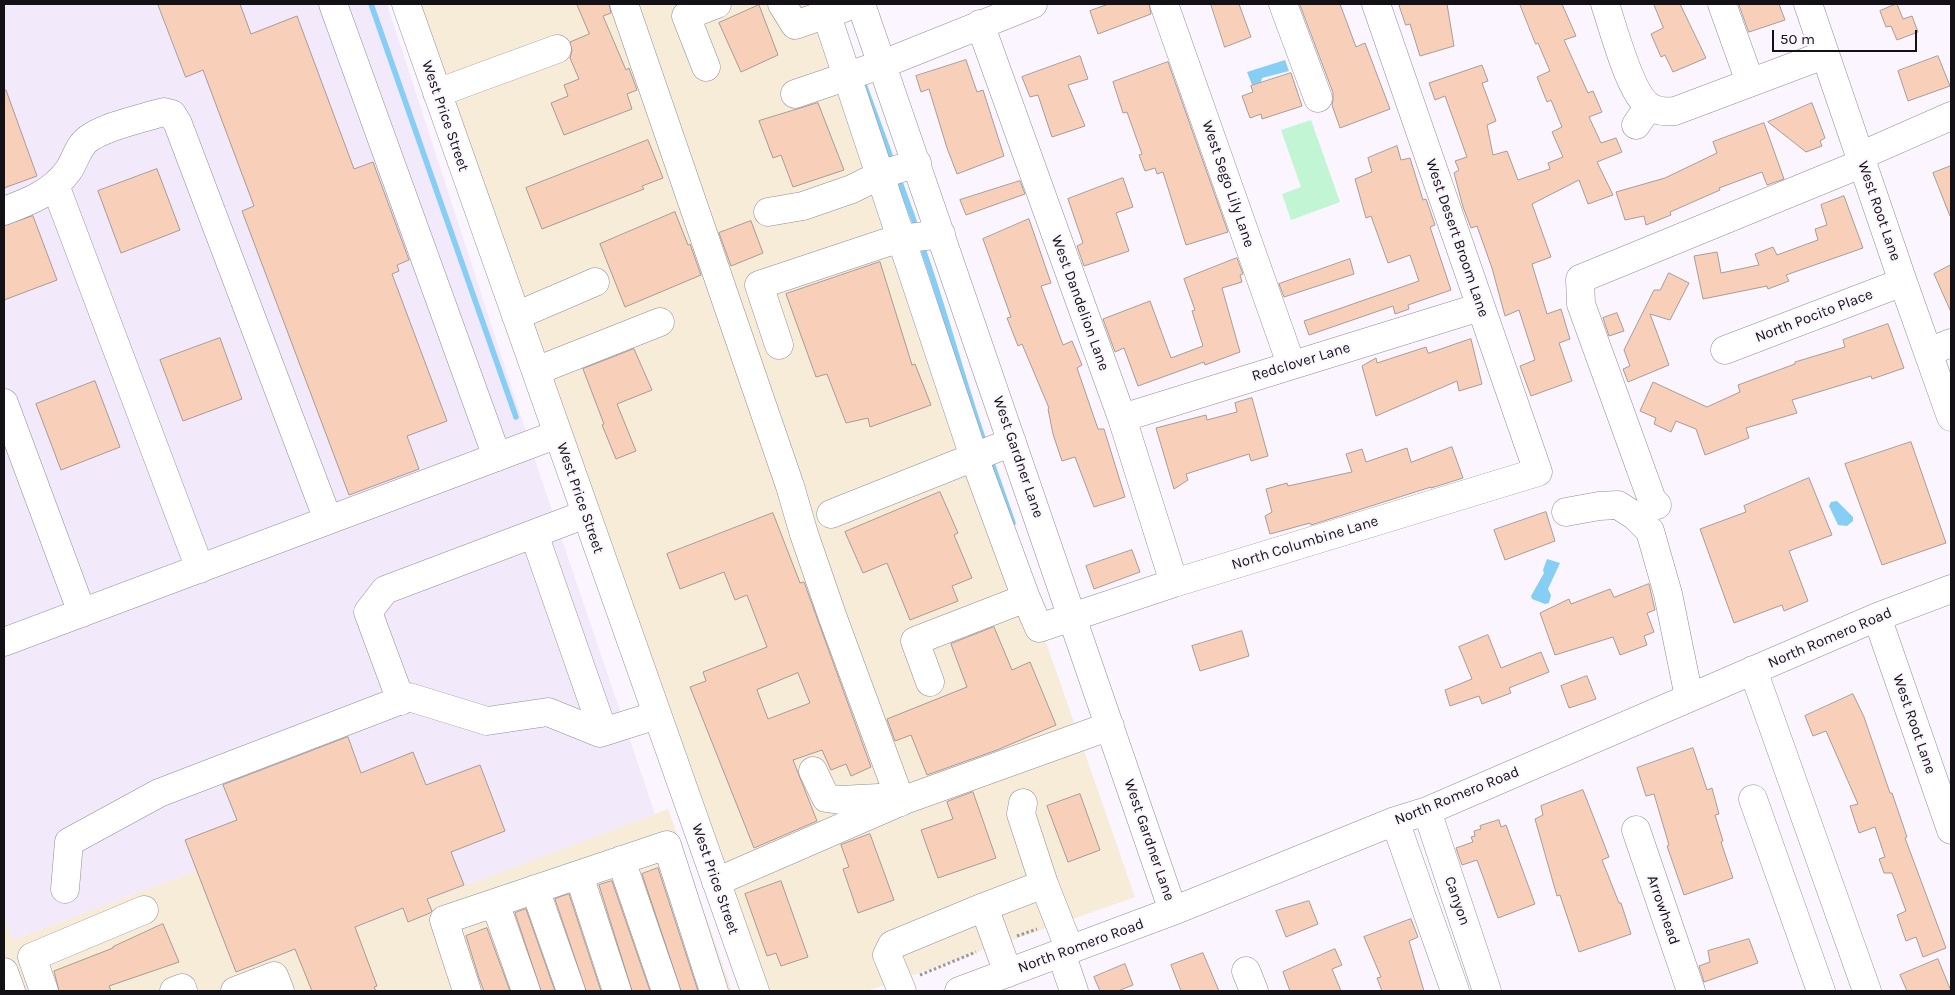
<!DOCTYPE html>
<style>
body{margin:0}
#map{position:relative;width:1955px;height:995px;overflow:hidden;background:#faf5fe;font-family:Karla,sans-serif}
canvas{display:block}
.frame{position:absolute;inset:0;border:5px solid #131115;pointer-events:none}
.scale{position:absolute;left:1772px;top:30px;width:145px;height:22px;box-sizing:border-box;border:2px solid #131115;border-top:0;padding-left:6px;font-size:15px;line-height:18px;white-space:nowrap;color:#131115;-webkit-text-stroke:4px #faf5fe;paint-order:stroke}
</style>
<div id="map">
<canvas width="1955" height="995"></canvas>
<div class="frame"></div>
<div class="scale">50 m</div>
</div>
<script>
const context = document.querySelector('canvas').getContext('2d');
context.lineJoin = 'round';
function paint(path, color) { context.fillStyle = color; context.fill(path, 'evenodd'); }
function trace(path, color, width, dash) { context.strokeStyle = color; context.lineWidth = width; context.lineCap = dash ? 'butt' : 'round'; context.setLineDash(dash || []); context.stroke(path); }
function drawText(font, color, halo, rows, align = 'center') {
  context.font = font + ' Karla,sans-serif'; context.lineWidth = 4; context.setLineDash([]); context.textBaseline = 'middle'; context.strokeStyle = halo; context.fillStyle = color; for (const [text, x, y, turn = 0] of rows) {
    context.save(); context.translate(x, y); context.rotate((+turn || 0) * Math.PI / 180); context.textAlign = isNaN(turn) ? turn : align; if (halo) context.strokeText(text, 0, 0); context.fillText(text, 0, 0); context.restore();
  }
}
const commercial = new Path2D(`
 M420,4h403l312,893 -268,94h-99z
 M668,809l64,182h-728v-77l9,26 184,-70 98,79z`);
const built = new Path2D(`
 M12,4h375l154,474 114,336 -419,158 -39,-102 -184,70 -9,-26v-907z`);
const green = new Path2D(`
 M1311,120l29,82 -49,18 -9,-26 19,-7 -20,-57z`);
const water = new Path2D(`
 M1285,60l4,11 -27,7 -1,4 -9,3 -5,-13z
 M1837,501l16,16v4l-6,5 -9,-1 -9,-19 2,-4z
 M1547,559l13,4 -12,26 3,6 -2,8 -4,1 -13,-5 -1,-3 13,-23 -1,-3z`);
const stream = new Path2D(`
 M371,4l145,413
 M865,87l25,68
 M901,185l13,36
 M924,252c22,63 39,129 61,192
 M993,466l20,57`);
const building = new Path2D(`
 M158,4h82l11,30 46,-18 57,153 19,-7 36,98 -12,5 2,6 -7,3 55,147 -40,15 12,33 -70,26 -107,-284 12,-5 -51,-136 -17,7z
 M577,4h32l2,9 -8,3 23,54 3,-2 8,22 -10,4 5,15 -68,26 -13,-32 17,-7 -4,-11 15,-6 -9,-21 2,-7 -2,-9 19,-8z
 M1109,4h40l2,10 -53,20 -8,-23z
 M1211,4h28l12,33 -26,10z
 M1300,4h40l16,43 9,-4 25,66 -50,19 -8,-23 1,-5v-7z
 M1399,4h48l7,42 -34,10 -10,-32 -4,1z
 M1520,4h42l14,32 -12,4 24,53 5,-2 9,21 -13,5 12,26 15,-5 6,14 -25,10 16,33 -25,9 -9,-24 -47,24 19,53 -19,7 15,50 14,-5 9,30 -11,4 13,38 -41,15 -11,-30 15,-6 -16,-50 -14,6 -13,-48 -15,-42 -6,2 -8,-21 -9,-34 5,-3 -4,-9 12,-4 -22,-61 -10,4 -6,-17 53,-18 6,16 -6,2 14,38 -9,4 6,30 14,-4 11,29 32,-11 -2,-6 15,-6 -11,-25 10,-5 -11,-27 -4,2 -10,-25 13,-6 -12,-28 -2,1z
 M1654,4h26l26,54 -33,14 -8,-17 -4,2 -10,-23 12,-6z
 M1739,4h40l6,16 -36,12z
 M1897,4l6,15 9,-3 6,16 -21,8 -6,-14 -5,1 -6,-16z
 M759,5l19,50 -37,17 -22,-49z
 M1080,56l8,23 -20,6 17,41 -33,11 -14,-42 -8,2 -8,-20z
 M1938,56l12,30 -42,15 -10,-30z
 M966,60l11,32 6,-2 21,66 -47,18 -10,-26 -18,-59 -8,3 -5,-16z
 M1168,62l60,170 -42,13 -23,-73 -6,2 -2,-6 -10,3 -6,-16 3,-1 -15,-42 -4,1 -10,-31z
 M1291,73l11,33 -40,13 -1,-5 -11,4 -8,-22 11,-4 -2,-6z
 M4,90h2l31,86 -33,12z
 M818,103l26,67 -51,17 -12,-32 -8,3 -14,-37z
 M1812,103l13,35 -5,3 2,5 -16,6 -38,-30z
 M1764,123l20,56 -17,6 -5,-13 -43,16 1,2 -50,22 1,3 -25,10 -2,-9 -19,4 -9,-28 49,-14 52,-25 -4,-11z
 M648,140l15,38 -21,8 2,3 -102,40 -16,-41z
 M1397,146l4,14 9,-2 13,42 3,-1 9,26 -5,2 21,63 -43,15 1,4 -14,5 -2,-8 -84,29 -5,-14 115,-40 -9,-26 -22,8 -17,-47 -5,2 -11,-39 17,-7 -4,-14z
 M1951,166v49l-1,1 -17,-43z
 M157,169l23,61 -59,23 -23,-62z
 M1123,178l10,29 -17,6 13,38 -45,15 -7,-20 6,-3 -15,-44z
 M1020,181l5,13 -59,21 -6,-15z
 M1844,196l19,52 -77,27 3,6 -21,8 -1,-3 -64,13 -9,-43 23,-4 4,21 38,-8 -4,-11 18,-7 4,8 41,-15 -3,-11 12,-4 -6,-20z
 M675,212l13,33 2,-1 11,31 -76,32 -25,-63z
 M33,216l24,64 -53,20v-74z
 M1029,219l22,64 -10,3 22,59 9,-4 10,24 -5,3 21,61h6l21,68 -31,10 -19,-50 -13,4 -9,-27 -5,-25 1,-1 -27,-64 -4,2 -11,-28 4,-1 -28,-78z
 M751,221l12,32 -32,13 -12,-33z
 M1237,258l6,16 -3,1 2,7 -20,6 18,64 -35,13 -1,-3 -66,24 -14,-38 -9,4 -12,-33 47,-18 21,57 32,-12 -11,-35 3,-1 -11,-31z
 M1350,259l4,15 -70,23 -5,-13z
 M880,262l32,103 3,-1 16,41 -61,22 -2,-9 -22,5 -19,-49 -11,3 -30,-83z
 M1951,265v47l-17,-38z
 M1669,273l20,10 -19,37 -20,-6 19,51 -41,17 -5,-13 7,-3 -6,-16 30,-60h6z
 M1617,313l7,18 -15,5 -6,-18z
 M1888,324l16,44 -32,11 -1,-3 -79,24 5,13 -51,15 3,10 -44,17 -9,-26 -20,-8 -5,11 -17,-8 2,-6 -16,-7 13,-29 54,25 33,-15 -2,-7 57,-21v-2l50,-15 -2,-7z
 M220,338l22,61 -59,22 -23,-61z
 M1471,339l11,45 -23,7 -2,-10 -81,35 -14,-50 14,-8 1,5 49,-16 2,6z
 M634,349l18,41 -35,14 19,47 -20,8 -14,-34 2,-1 -21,-55z
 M95,381l25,66 -59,23 -25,-66z
 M1252,398l16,58 -17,5 -2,-7 -63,20 2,6 -14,9 -18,-61 50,-13 1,5 30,-8 -2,-9z
 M1911,442l35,101 -64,22 -37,-101z
 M1452,447l11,31 -32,10v-1l-120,38 -1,-2 -40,11 -5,-18 7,-4 -6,-23 21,-6 1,3 64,-14 -6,-18 16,-5 4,13 41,-14 4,14z
 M1809,478l23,57 -43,16 19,50 -24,10 -2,-6 -48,18 -34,-94 46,-17 -2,-6z
 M940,492l18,41 -4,2 18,43 -20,8 6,15 -48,19 -23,-57 -24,10 -18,-41z
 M1546,512l9,29 -50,19 -11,-30z
 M773,513l27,70 4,-1 67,185 -20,9 -5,-12 -15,6 -9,-20 -29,10 24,61 -63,27 -64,-161 16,-6 -3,-9 64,-25 -20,-52 -12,5 -11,-28 -44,17 -13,-35zM798,673l12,30 -42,16 -11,-29z
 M1132,550l8,22 -46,17 -8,-23z
 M1649,584l6,26 -8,3 7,19 -10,4 3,9 -27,10 -7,-18 -58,18 -15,-42 29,-14 2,5 39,-15 4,8z
 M994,627l18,43 18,-8 26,63 -59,25 -70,25 -16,-40 -16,6 -8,-22 80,-32 -16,-43z
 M1242,631l7,25 -49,15 -8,-25z
 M1488,635l13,33 40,-16 8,20 -40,16 2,5 -29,11 -3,-8 -29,10 -5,-16 27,-11 -13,-32z
 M1587,676l9,23 -27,9 -8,-22z
 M1853,694l11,23 26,76h2l15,44 -2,1 41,110 -23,9 -7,-20 -10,4 -9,-26 9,-4 -14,-38h-8l-5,-14 6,-2 -10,-30 -16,6 -9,-27 8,-2 -32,-73 -13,5 -8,-20z
 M348,737l13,36 52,-21 13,33 54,-20 25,66 -54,21 13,33 -37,14 5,12 -2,2 -22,9 -5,-14 -48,19 22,59 -3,1 2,4h-64l-17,-42 -59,23 -51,-132 52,-20 -14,-35z
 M1693,748l14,42 5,-2 7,26 -4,1 8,26 -2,1 12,36 -49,17 -17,-49 2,-1 -15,-51 -8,2 -9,-28z
 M1583,790l26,67 -7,3 17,43h2l10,31 -52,18 -19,-57 -3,1 -22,-77 8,-4 -2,-9z
 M973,792l23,66 -58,20 -17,-48 32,-11 -6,-17z
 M1080,794l20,56 -32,12 -21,-56z
 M1499,820l2,7 5,-2 29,79 -37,14 -21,-58 -15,5 -6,-17 17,-6 -2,-5 4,-1 -1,-5 7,-2 -1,-3z
 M870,834l24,66 -36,13 -15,-44 6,-2 -8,-22z
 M658,868l40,123h-17l-39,-117z
 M612,881l38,110h-18l-33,-106z
 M781,881l27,76 -27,9 -5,-13 -9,3 -22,-62z
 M569,894l32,97h-15l-31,-92z
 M1309,901l9,23 -32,13 -10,-26z
 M526,909l29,82h-14l-26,-78z
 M1411,919l7,18 -9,4 15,50h-42l-5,-13 4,-1 -17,-40z
 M163,924l16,38 -70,24 2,5h-52l-5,-20 59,-23v-1z
 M487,928l23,63h-26l-5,-13 -13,-42z
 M1749,939l9,24 -54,19 -5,-16 11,-4 -2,-11z
 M1335,949l7,16 -10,4 9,22h-51l-7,-19z
 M1203,953l16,38h-38l-10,-26z
 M1938,959l13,32h-44l-7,-16z
 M1125,964l8,21 -15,6h-18l-6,-14z`);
const path = new Path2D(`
 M1017,936l20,-7
 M920,975l56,-23`);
const minor = new Path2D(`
 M333,4l164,453
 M406,4l349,987
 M624,4l166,482 14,48 29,84 68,184
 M782,4l13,21 49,-17
 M823,4l151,453 52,141
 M861,4l312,907
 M1164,4l127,360
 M1283,4l35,94
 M1605,4c8,23 25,90 44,102 8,6 17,6 26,5l149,-56
 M1722,4l28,78
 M1808,4l95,278 48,135
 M980,24l142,394 52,165
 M706,67l-20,-51 31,-12
 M437,93l120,-44
 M795,94l88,-30 150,-60
 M1636,125l13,-19
 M1860,156l91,-40
 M55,185l145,384
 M4,211c24,-9 48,-18 64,-40 8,-11 10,-27 23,-34 17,-11 45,-17 65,-23l8,-2 8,2 6,10 150,396
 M768,212l35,-6 49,-17 28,-14 37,-12
 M516,316l79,-34
 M779,345l-20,-60 126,-42 16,-4 40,-5
 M1725,350l178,-68
 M1928,352l23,-9
 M536,371l124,-49
 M4,403l78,210
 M1122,418l358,-111
 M1657,505l-5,-5 -71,-196 -1,-25 283,-116
 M1566,512l33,-6 19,-1 17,11 15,15 18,63 21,103
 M831,514l181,-72
 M534,534l69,197
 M1877,617l74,213
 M4,642l554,-208
 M1753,670l114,321
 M930,682l-15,-41 111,-43 13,30 135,-45 364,-111 -162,-468
 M401,701l-33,-89 17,-22 201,-76
 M813,771l13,27 14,2 39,-2 14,7
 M1753,799l68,192
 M1023,803l-2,11 23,70 26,66
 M1427,811l60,180
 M1395,821l60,170
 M1636,830l55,161
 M621,860l45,131
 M579,875l38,116
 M716,882l191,-83 203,-73
 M65,889l4,-47 90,-49 250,-96 78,24 61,-9 52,21 57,-18
 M535,889l36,102
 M495,903l31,88
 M1061,953l13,38
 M1246,971l8,20
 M4,972l7,19
 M1008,973l-24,-66 60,-23
 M44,991l-12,-34 112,-47
 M174,991l8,-3 1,3
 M235,991l39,-15 6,15
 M467,991l-23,-71 223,-75 47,146
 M902,991l-15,-36 5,-10 92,-38
 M959,991l214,-80 222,-90 32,-10 450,-194 74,-28`);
const streetNames = [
 ["West Price Street",445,116,71],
 ["West Sego Lily Lane",1228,184,71],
 ["West Root Lane",1879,211,71],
 ["West Desert Broom Lane",1457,238,71],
 ["West Dandelion Lane",1080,303,70],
 ["North Pocito Place",1814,316,-21],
 ["Redclover Lane",1301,362,-17],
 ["West Gardner Lane",1018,457,71],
 ["West Price Street",580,498,71],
 ["North Columbine Lane",1305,543,-17],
 ["North Romero Road",1830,638,-23],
 ["West Root Lane",1914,724,71],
 ["North Romero Road",1457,796,-22],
 ["West Gardner Lane",1149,840,71],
 ["West Price Street",715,879,71],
 ["Canyon",1457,901,71],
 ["Arrowhead",1663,910,71],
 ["North Romero Road",1081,946,-20]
];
paint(commercial, '#f7ecd7');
paint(built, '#f2e9fb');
paint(green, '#c2f5d3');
paint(water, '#87cef5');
trace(stream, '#87cef5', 5.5);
paint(building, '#f8d0ba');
trace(building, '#a79c96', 1);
trace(minor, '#918c96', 29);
trace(path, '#9b979e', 3, [2.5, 2.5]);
trace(minor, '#fff', 28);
drawText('15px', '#131115', '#faf5fe', streetNames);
</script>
